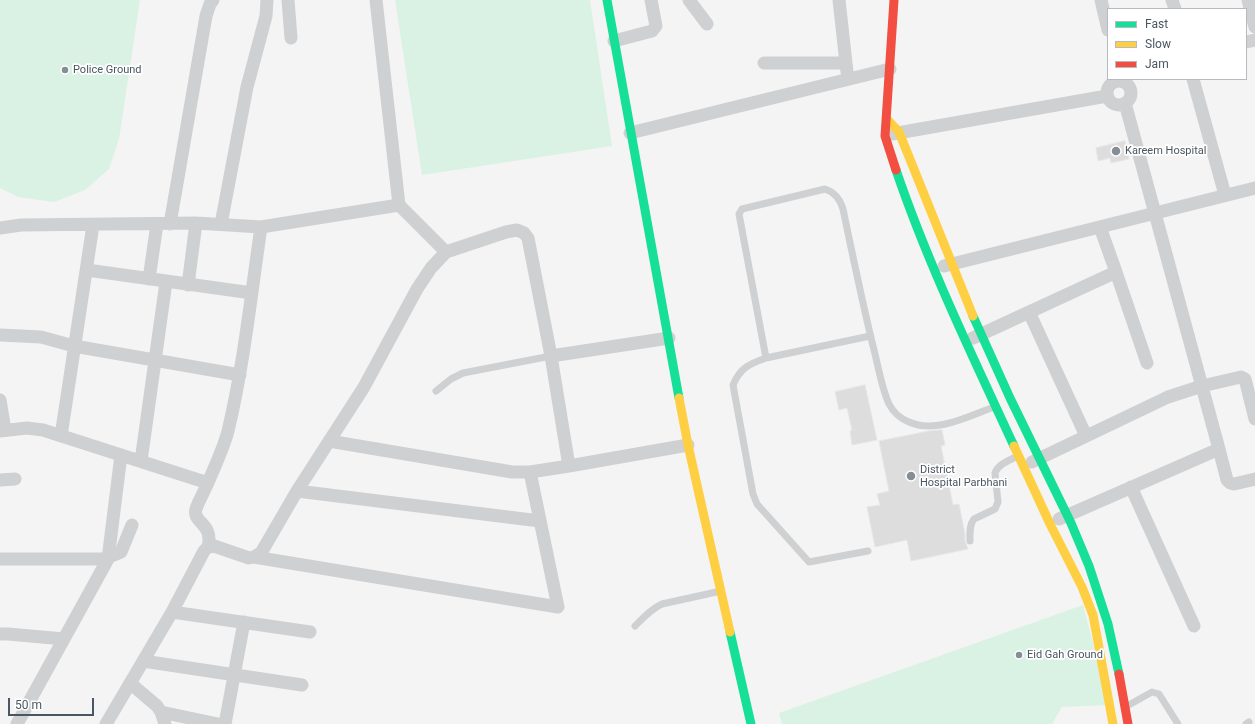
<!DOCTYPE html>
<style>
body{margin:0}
#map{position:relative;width:1255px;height:724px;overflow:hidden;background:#f4f4f4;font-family:Roboto,sans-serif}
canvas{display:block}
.legend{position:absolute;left:1107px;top:8px;width:140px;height:72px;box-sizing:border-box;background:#fff;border:1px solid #b7bbc0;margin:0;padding:5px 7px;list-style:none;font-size:12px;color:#4a5661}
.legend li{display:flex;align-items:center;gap:8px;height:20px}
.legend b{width:20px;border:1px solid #b7bbc0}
.scale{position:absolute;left:8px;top:698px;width:86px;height:18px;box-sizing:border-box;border:2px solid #4a5661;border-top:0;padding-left:5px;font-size:12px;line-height:14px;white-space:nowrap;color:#4a5661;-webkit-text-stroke:3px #fff;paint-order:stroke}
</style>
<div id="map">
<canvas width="1255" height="724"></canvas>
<ul class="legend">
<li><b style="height:5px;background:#16e098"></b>Fast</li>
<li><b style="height:5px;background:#ffcf43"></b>Slow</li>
<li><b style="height:5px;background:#f24e42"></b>Jam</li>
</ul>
<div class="scale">50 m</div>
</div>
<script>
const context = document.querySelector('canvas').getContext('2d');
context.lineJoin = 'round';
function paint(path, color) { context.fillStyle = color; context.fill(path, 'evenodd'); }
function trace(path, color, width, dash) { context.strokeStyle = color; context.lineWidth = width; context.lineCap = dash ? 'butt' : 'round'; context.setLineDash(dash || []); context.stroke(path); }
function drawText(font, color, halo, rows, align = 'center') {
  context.font = font + ' Roboto,sans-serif'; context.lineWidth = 3.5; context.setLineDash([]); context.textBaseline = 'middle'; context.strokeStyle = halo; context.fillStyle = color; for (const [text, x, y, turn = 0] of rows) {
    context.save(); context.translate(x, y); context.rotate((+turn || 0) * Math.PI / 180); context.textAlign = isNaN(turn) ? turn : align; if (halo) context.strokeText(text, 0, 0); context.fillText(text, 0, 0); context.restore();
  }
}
const green = new Path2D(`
 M0,0h140l-21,139 -10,30 -24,21 -31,12 -36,-5 -18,-9z
 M395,0h195l22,146 -190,29z
 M1083,605l26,100 -47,2 -10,17h-270l-3,-11z`);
const building = new Path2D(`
 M1125,141l4,18 -18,4 -1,-5 -12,3 -2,-13z
 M865,385l12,55 -25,5 -2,-14 2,-1 -5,-22 -8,2 -4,-18z
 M942,430l3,15 -4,1 12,59 6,-1 6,30v7l3,8 -57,12 -4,-21 -32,7 -8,-40 13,-2 -3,-11 12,-3 -10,-50 50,-10z`);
const lane = new Path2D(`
 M766,358l-27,-144 3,-5 83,-20c9,3 15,10 18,20 10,48 20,97 32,145 4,16 7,35 14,50 4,8 12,15 20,18 27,12 60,-6 85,-15
 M436,391l15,-12 12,-6 88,-17
 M970,541c0,-7 -1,-16 4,-22l21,-10 3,-7 -3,-29c3,-9 15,-13 23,-17
 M868,551l-59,11 -52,-58 -4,-10 -20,-109c7,-17 16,-21 33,-27l104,-22
 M635,626c9,-9 16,-17 27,-22l59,-13
 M1127,706l25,-14 7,2 19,30
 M1246,724l3,-2`);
const street = new Path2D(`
 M288,0l3,38
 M376,0l23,205
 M689,0l18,24
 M839,0l8,72
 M1101,0l7,30
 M1172,0l3,9
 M1248,0l7,27
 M614,41l38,-10 4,-5 -5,-26
 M1246,42l9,-2
 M764,63h82
 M1193,79l32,116
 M1107 93a12 12 0 1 1 24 0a12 12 0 1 1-24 0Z
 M630,133l260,-64
 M892,134l215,-38
 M170,224l36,-208 4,-12 3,-4
 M221,224l26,-137 19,-71 1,-16
 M0,228l21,-3 175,-2 65,4 138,-22 47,47
 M944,266l311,-78
 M87,270l165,23
 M1116,272l31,91
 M149,279l8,-55
 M188,285l8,-62
 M1029,312l57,124
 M0,335l41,2 33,9 166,29
 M973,338l143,-66 -16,-45
 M0,400l5,30
 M0,431l27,-3 16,2 165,53
 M61,436l32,-211
 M329,441l183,31h18l39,-6 -18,-110
 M1219,449l8,31 3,3 4,1 21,-5
 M141,461l25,-179
 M1032,462l136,-65 34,-11 39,-9 4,2 10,40
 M569,466l119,-21
 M0,480l15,-1
 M1131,487l63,139
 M297,491l243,30
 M1059,519l160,-70 -94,-346
 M208,547c6,-24 -16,-24 -12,-38 2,-7 7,-15 10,-22 7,-16 18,-40 22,-56 16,-67 23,-136 33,-204
 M109,557l12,-5 11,-27
 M254,557l304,50 -28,-135
 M0,559h108l-91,165
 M108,559l13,-104
 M172,612l138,20
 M0,634h8l56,5
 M143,661l159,24
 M130,683l27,23 4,6 4,12
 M161,712l57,12
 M106,724l66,-112 32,-61 4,-4 6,-1 35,12 5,-1 7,-4 36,-62 67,-104 53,-98 14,-21 15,-16 60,-20 11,-2 7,3 4,5 23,118 118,-18
 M225,724l19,-102`);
const fast = new Path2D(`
 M607,0l72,398
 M896,170c32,94 76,185 118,276
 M973,316l37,82 61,125 18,43 19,58 11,50
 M730,632l21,92`);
const slow = new Path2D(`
 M887,119l12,13 74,184
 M679,398l9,47 42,187
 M1014,446l36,78 32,63 11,28 20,109`);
const jam = new Path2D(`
 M894,0l-9,136 11,34
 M1119,674l9,50`);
const markers = [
 [65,70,4,"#868d94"],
 [1116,151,5,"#868d94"],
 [911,476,5,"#868d94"],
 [1019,655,4,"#868d94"]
];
const poiNames = [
 ["Police Ground",73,70],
 ["Kareem Hospital",1125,151],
 ["District",920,470],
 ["Hospital Parbhani",920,483],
 ["Eid Gah Ground",1027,655]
];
paint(green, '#d9f2e3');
paint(building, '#ddddde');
trace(building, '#e5e6e7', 1);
trace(lane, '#ced0d2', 7);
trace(street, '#ced0d2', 13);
trace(fast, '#16e098', 9);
trace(slow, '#ffcf43', 9);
trace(jam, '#f24e42', 9);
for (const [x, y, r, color] of markers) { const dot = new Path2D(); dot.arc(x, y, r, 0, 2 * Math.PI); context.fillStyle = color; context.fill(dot); trace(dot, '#fff', 1.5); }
drawText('11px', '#4a5661', '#fff', poiNames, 'left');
</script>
